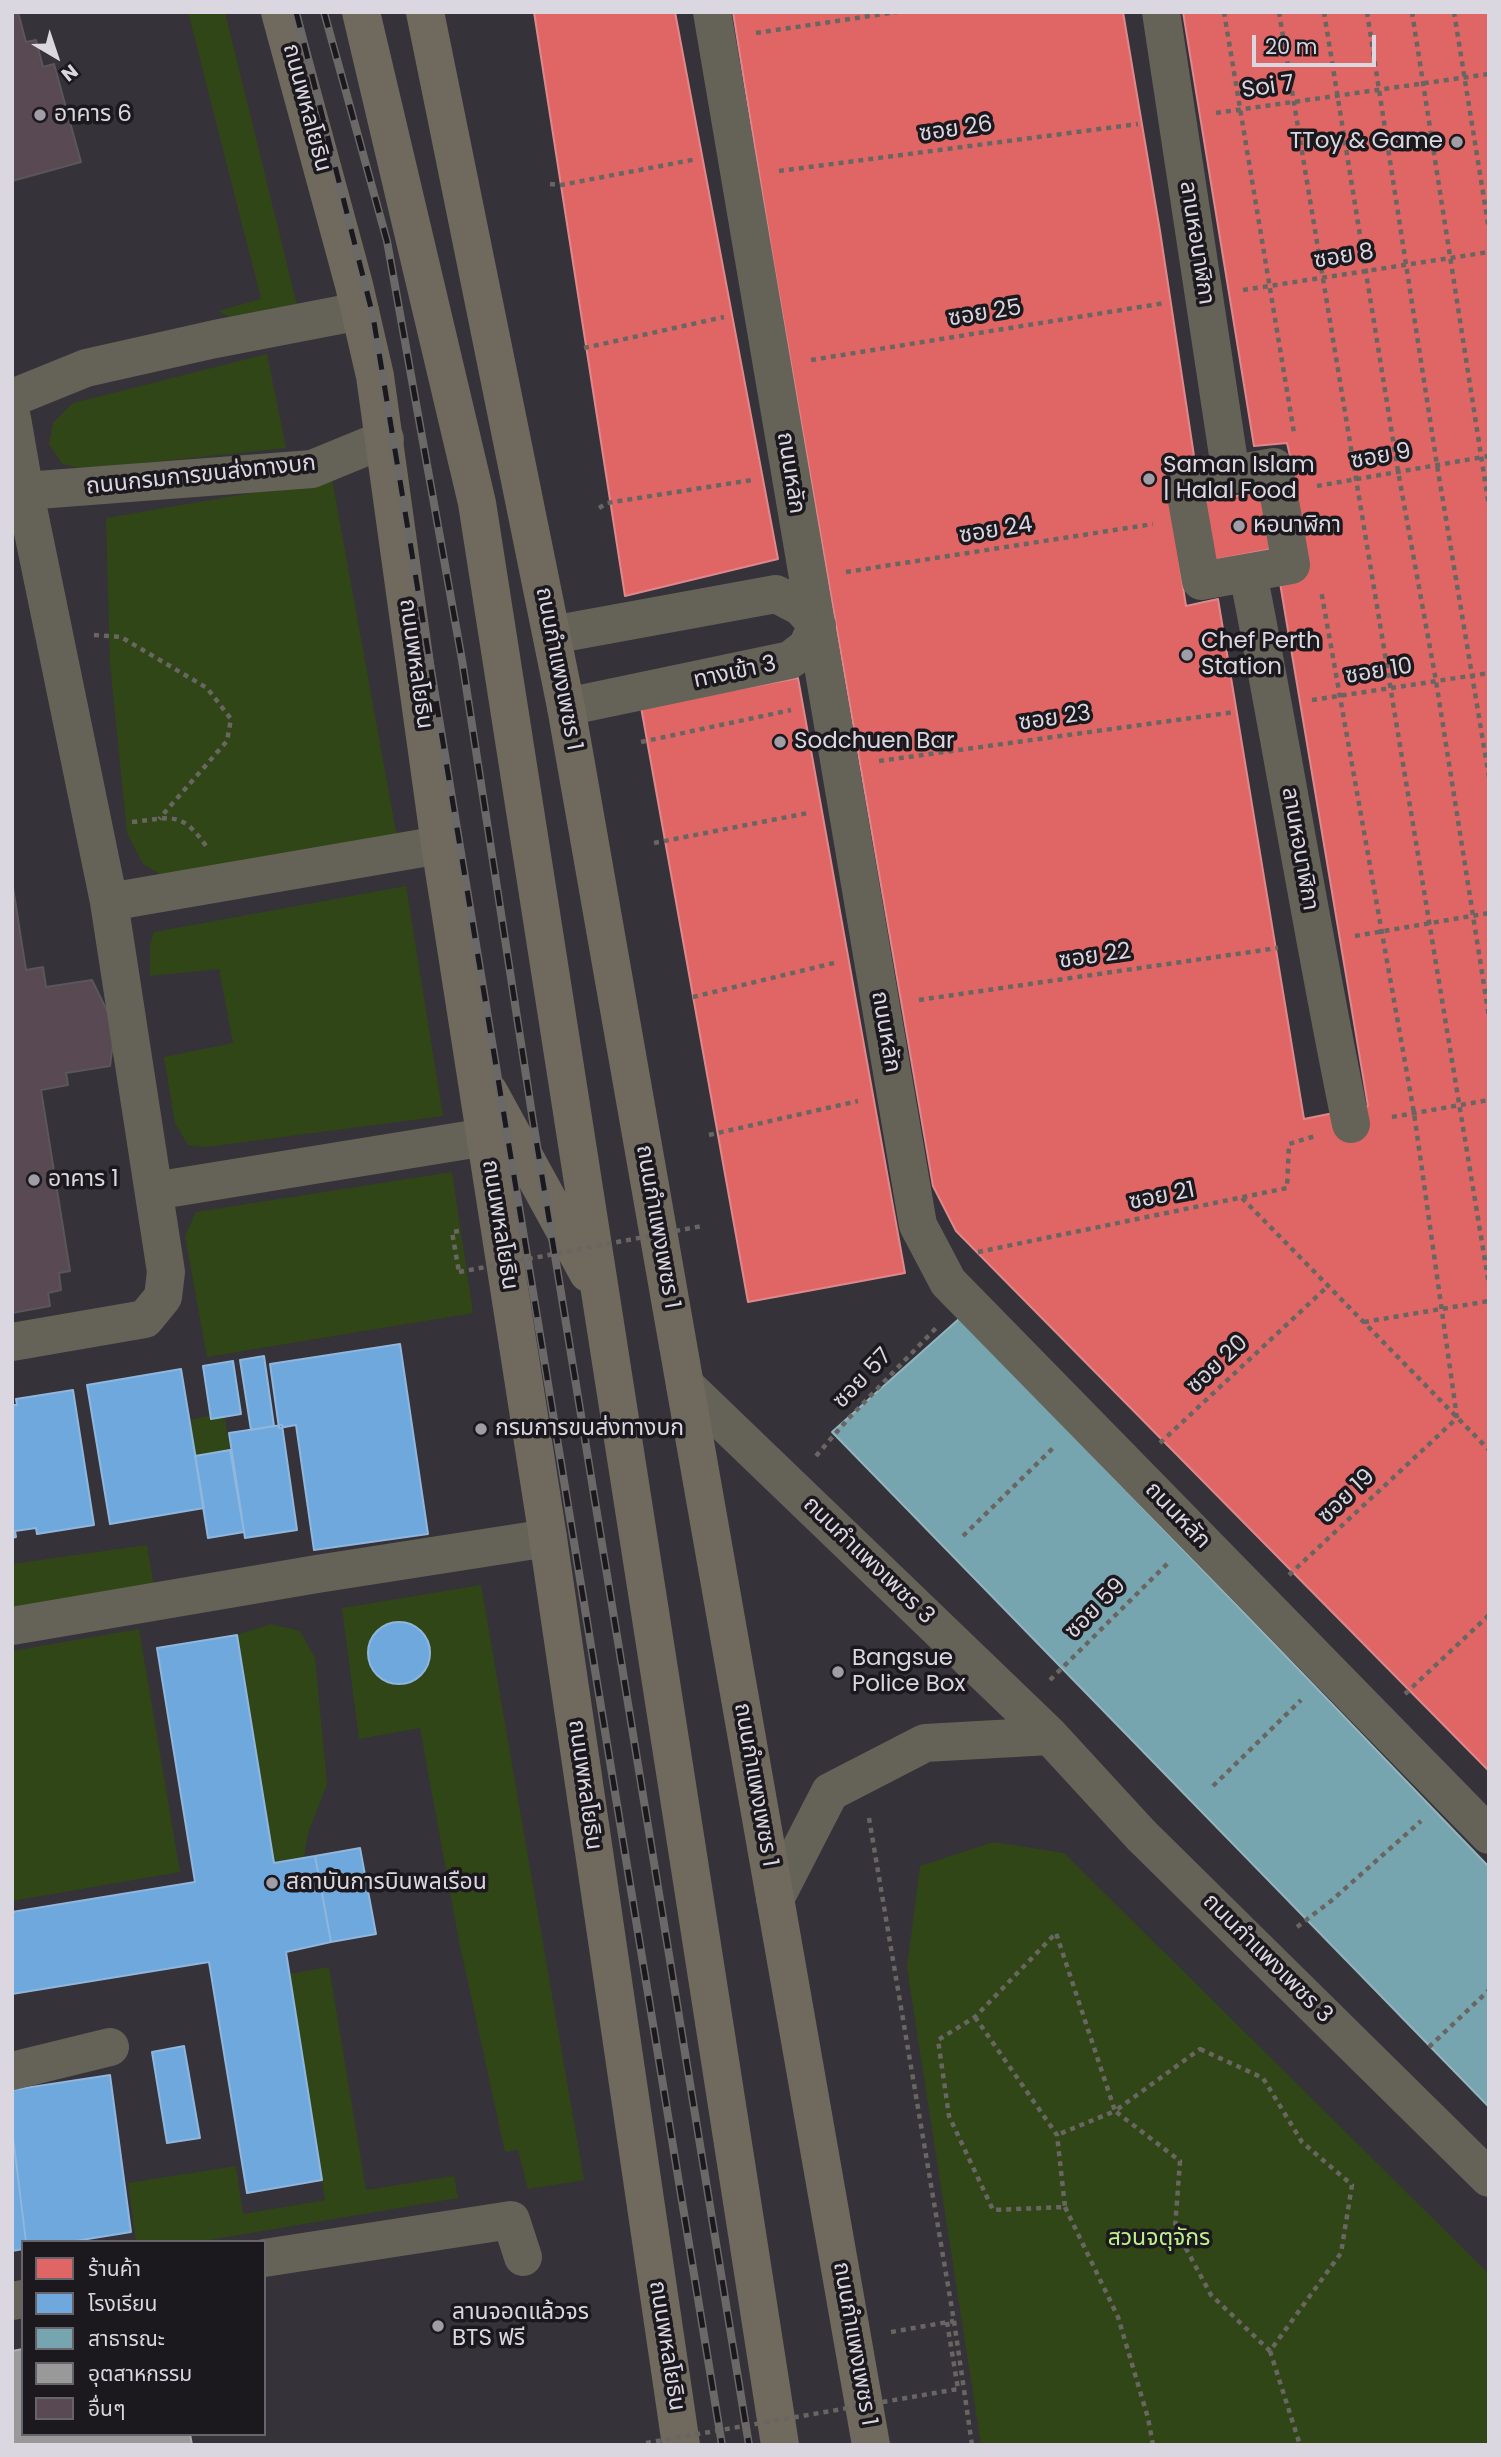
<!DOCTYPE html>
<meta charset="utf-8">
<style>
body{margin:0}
#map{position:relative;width:1501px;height:2457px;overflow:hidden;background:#353239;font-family:Poppins,"Noto Sans Thai",sans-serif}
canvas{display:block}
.frame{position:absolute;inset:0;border:14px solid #dad7e0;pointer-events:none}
.legend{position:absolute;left:21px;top:2240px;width:245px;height:196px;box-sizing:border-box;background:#1b181e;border:2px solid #67646c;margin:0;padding:9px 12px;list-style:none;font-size:21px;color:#dad7e0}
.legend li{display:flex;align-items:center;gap:14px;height:35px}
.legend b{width:35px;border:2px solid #67646c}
.north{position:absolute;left:21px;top:21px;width:70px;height:70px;-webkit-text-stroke:5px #1b181e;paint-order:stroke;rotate:141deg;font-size:19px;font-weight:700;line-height:28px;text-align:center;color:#dad7e0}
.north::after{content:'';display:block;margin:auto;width:24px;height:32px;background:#dad7e0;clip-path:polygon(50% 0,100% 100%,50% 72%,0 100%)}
.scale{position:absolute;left:1252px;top:35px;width:124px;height:32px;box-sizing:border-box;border:4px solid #dad7e0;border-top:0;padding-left:9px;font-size:21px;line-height:24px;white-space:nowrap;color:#dad7e0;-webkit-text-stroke:5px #1b181e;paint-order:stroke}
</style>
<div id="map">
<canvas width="1501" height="2457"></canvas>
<div class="frame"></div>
<ul class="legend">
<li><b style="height:19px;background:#e06666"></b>ร้านค้า</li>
<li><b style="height:19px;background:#6fa8dc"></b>โรงเรียน</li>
<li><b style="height:19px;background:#76a5af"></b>สาธารณะ</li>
<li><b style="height:19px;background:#999"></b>อุตสาหกรรม</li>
<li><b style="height:19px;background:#584953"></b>อื่นๆ</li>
</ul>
<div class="north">N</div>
<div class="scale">20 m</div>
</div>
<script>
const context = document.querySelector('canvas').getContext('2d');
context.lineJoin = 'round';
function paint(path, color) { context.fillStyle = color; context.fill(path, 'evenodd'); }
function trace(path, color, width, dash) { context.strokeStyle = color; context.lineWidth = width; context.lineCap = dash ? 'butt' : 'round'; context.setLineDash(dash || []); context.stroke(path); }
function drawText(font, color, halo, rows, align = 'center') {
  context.font = font + ' Poppins,"Noto Sans Thai",sans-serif'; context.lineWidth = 7; context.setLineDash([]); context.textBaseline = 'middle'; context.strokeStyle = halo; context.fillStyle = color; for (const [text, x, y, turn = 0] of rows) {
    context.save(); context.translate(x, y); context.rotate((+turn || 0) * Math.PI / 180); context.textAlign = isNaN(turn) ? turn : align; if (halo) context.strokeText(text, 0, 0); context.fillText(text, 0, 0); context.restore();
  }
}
const green = new Path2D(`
 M188,12h37l72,293 -57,17 -22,-11 43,-12z
 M267,354l19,94 -202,21 -22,-5 -13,-20 4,-21 20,-20z
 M332,479l65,358 -231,41 -23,-14 -16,-31 -17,-169 -4,-146z
 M406,886l37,230 -237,31 -18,-2 -13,-22 -11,-66 69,-14 -14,-74 -69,7v-31l4,-13z
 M452,1172l21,141 -266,44 -22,-121 11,-24z
 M224,1413l6,37 -35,6 -6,-36z
 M147,1545l8,48 -143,24v-53z
 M481,1585l103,595 -56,9 -10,-39 -13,2 -46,-211 -39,-213 -61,11 -17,-131z
 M271,1624l29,7 15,27 12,126 -19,49 -4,25 -30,5 -37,-228z
 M139,1629l41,243 -168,29v-250z
 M994,1842l70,11 425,421v171h-508l-74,-477 13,-102z
 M329,1967l37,223 88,-14 4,22 -261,44h-61l-8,-59 108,-17 7,48 82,-14 -36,-226z`);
const shops = new Path2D(`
 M534,12h141l103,547 -153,37z
 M733,12h390l37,219 34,225 -30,7 9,58 13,85 32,-7 86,520 64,-13 -89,-529 16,-88 -5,-33 -3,-13 -33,3 -71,-434h306v1759l-533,-540 -23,-45 -160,-926z
 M1262,491l10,58 -57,11 -10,-58z
 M798,678l107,595 -157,29 -107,-595z`);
const schools = new Path2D(`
 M400,1344l28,190 -114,16 -18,-125 -17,3 -9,-64z
 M264,1356l10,70 -23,4 -11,-70z
 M233,1361l8,53 -30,5 -8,-53z
 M181,1369l23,139 -94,16 -23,-139z
 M73,1390l21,135 -57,9 -1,-6 -21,3 1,6 -4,1v-133h5l-1,-6z
 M282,1425l15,105 -52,8 -16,-105z
 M230,1450l14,82 -36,6 -13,-82z
 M368 1653a31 31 0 1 1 62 0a31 31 0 1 1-62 0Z
 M237,1635l37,228 41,-7 16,86 -45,10 36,228 -75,13 -38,-231 -197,32v-82l183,-30 -38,-234z
 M360,1848l16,86 -45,8 -16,-86z
 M184,2046l16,92 -33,5 -15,-91z
 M110,2075l21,157 -62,10h-43l-14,-113v-39z
 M12,2129l14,113h-3v7l-11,2z`);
const public = new Path2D(`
 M960,1318l529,549v240l-657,-675z`);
const industry = new Path2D(`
 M23,2349v85h167l2,11h-180v-94z`);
const building = new Path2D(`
 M12,12h6l8,30 10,-2 7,27 11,-3 27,98 -69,19z
 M12,881l14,89 17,-3 3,20 46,-7 23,47 -5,39 -44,7 2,12 -27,5 29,181 -11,2 2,17 -13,3 2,13 -38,7z`);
const path = new Path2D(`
 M1224,12l70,421
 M1279,12l210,1273
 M1324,12l74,459 38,210 53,336
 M1367,12l70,453 52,312
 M1412,12l77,495
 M1454,12l35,218
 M756,33l141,-21
 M1216,113l273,-39
 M779,171l359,-47
 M550,184l11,1 136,-26
 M1243,290l246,-38
 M584,348l140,-31
 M811,360l354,-57
 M1317,486l172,-30
 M599,508l8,-5 145,-23
 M846,572l307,-48
 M94,635l27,2 86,51 24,31 -4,22 -68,78
 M1312,700l177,-27
 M641,742l150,-32
 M879,761l356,-49
 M132,822c39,-4 49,-12 74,24
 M654,843l154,-30
 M1355,936l134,-23
 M693,997l141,-34
 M919,1000l359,-52
 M1392,1117l97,-17
 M709,1135l149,-34
 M1242,1198l247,252
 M459,1231l-7,1 7,40
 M978,1252l309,-64 2,-44 26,-8
 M1364,1322l125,-21
 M1160,1443l168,-157
 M816,1456l32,-37 89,-92
 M963,1536l91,-89
 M1289,1575l168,-157 -43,-305 -93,-523
 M1050,1680l118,-117
 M1405,1694l84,-79
 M1213,1786l88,-86
 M869,1818l85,503 18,124
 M1297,1927l34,-26 90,-80
 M975,2017l82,118 8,72 -72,3 -44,-94 -11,-76 37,-23 81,-84 59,178 -58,24
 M1429,2047l60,-57
 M1200,2049l63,29 39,64 50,43 -11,68 -71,98 -59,-56 -36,-67 5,-67 -65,-50z
 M1065,2207l53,110 30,101 5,27
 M947,2322l11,67
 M891,2332l63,-11
 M1270,2351l30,94`);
const minor = new Path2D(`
 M712,12l206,1213 30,57 541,553
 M1161,12l70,463
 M12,398l74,-30 129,-29 145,-28
 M12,418l13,75 84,409 57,370 -3,25 -18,22 -133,23
 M1274,467l17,98 -90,16 -17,-98z
 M12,492l300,-23 73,-30
 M1248,573c36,183 65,368 103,551
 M552,635l224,-41 25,13 16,18 -10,22 -17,13 -224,47
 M109,902l331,-57
 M154,1191l332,-54
 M685,1385l365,351 91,99 348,343
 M12,1626l305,-52 231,-36
 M775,1899l55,-107 95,-49 125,-7
 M12,2071l98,-24
 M264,2258l247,-38 12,37
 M12,2301l11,-2`);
const major = new Path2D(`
 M280,12l74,273 21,91 65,469 108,693 133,907
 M361,12l116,491 303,1942
 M425,12l141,695 305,1738
 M489,1092l99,181`);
const rail = new Path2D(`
 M296,12l77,304 349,2129
 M324,12l63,229 75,419 71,461 216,1324`);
const pathBridge = new Path2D(`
 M459,1272l243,-46
 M646,2443l312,-54`);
const markers = [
 [40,115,7,"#a09da6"],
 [1457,142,7,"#a09da6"],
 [1149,479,7,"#a09da6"],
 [1239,526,7,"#a09da6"],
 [1187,655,7,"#a09da6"],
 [780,742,7,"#a09da6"],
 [34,1180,7,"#a09da6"],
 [481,1429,7,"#a09da6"],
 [838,1672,7,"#a09da6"],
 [272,1883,7,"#a09da6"],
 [438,2326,7,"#a09da6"]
];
const streetNames = [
 ["Soi 7",1268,88,-8],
 ["ถนนพหลโยธิน",306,108,75],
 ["ซอย 26",956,130,-8],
 ["ลานหอนาฬิกา",1196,243,81],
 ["ซอย 8",1344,257,-9],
 ["ซอย 25",985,314,-9],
 ["ซอย 9",1381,457,-10],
 ["ถนนหลัก",790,473,81],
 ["ถนนกรมการขนส่งทางบก",201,476,-6],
 ["ซอย 24",996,531,-9],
 ["ถนนพหลโยธิน",415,664,82],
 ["ถนนกำแพงเพชร 1",558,669,79],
 ["ซอย 10",1379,672,-9],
 ["ทางเข้า 3",735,673,-12],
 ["ซอย 23",1055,719,-8],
 ["ลานหอนาฬิกา",1299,849,80],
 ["ซอย 22",1095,957,-8],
 ["ถนนหลัก",885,1032,80],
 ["ซอย 21",1162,1197,-11],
 ["ถนนพหลโยธิน",499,1225,81],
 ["ถนนกำแพงเพชร 1",657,1227,80],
 ["ซอย 20",1218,1365,-43],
 ["ซอย 57",863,1379,-46],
 ["ซอย 19",1347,1497,-43],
 ["ถนนหลัก",1177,1516,46],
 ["ถนนกำแพงเพชร 3",868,1561,44],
 ["ซอย 59",1096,1609,-45],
 ["ถนนพหลโยธิน",584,1785,82],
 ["ถนนกำแพงเพชร 1",755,1785,80],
 ["ถนนกำแพงเพชร 3",1267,1959,45],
 ["ถนนกำแพงเพชร 1",854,2344,80],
 ["ถนนพหลโยธิน",666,2346,81]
];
const poiNames = [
 ["อาคาร 6",54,115],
 ["TToy & Game",1443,142,"right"],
 ["Saman Islam",1163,466],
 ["| Halal Food",1163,492],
 ["หอนาฬิกา",1253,526],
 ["Chef Perth",1201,642],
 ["Station",1201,668],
 ["Sodchuen Bar",794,742],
 ["อาคาร 1",48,1180],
 ["กรมการขนส่งทางบก",495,1429],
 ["Bangsue",852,1659],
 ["Police Box",852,1685],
 ["สถาบันการบินพลเรือน",286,1883],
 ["ลานจอดแล้วจร",452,2313],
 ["BTS ฟรี",452,2339]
];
const parkNames = [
 ["สวนจตุจักร",1159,2239]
];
paint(green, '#314616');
paint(shops, '#e06666');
trace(shops, '#de888b', 2);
paint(schools, '#6fa8dc');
trace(schools, '#8fb6dd', 2);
paint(public, '#76a5af');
trace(public, '#94b4be', 2);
paint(industry, '#999');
trace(industry, '#acacae', 2);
paint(building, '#584953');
trace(building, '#5a565a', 2);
trace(path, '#696662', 4.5, [5, 5]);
trace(minor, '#656258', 38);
trace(major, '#6f695e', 38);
trace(rail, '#6b6868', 8);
trace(rail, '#1b181e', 5, [16]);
trace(pathBridge, '#696662', 4.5, [5, 5]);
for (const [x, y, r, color] of markers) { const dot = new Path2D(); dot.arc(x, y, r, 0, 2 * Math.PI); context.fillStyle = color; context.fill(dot); trace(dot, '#1b181e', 2.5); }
drawText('23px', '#dad7e0', '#1b181e', streetNames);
drawText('23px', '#dad7e0', '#1b181e', poiNames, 'left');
drawText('23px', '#bdf18a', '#1b181e', parkNames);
</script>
